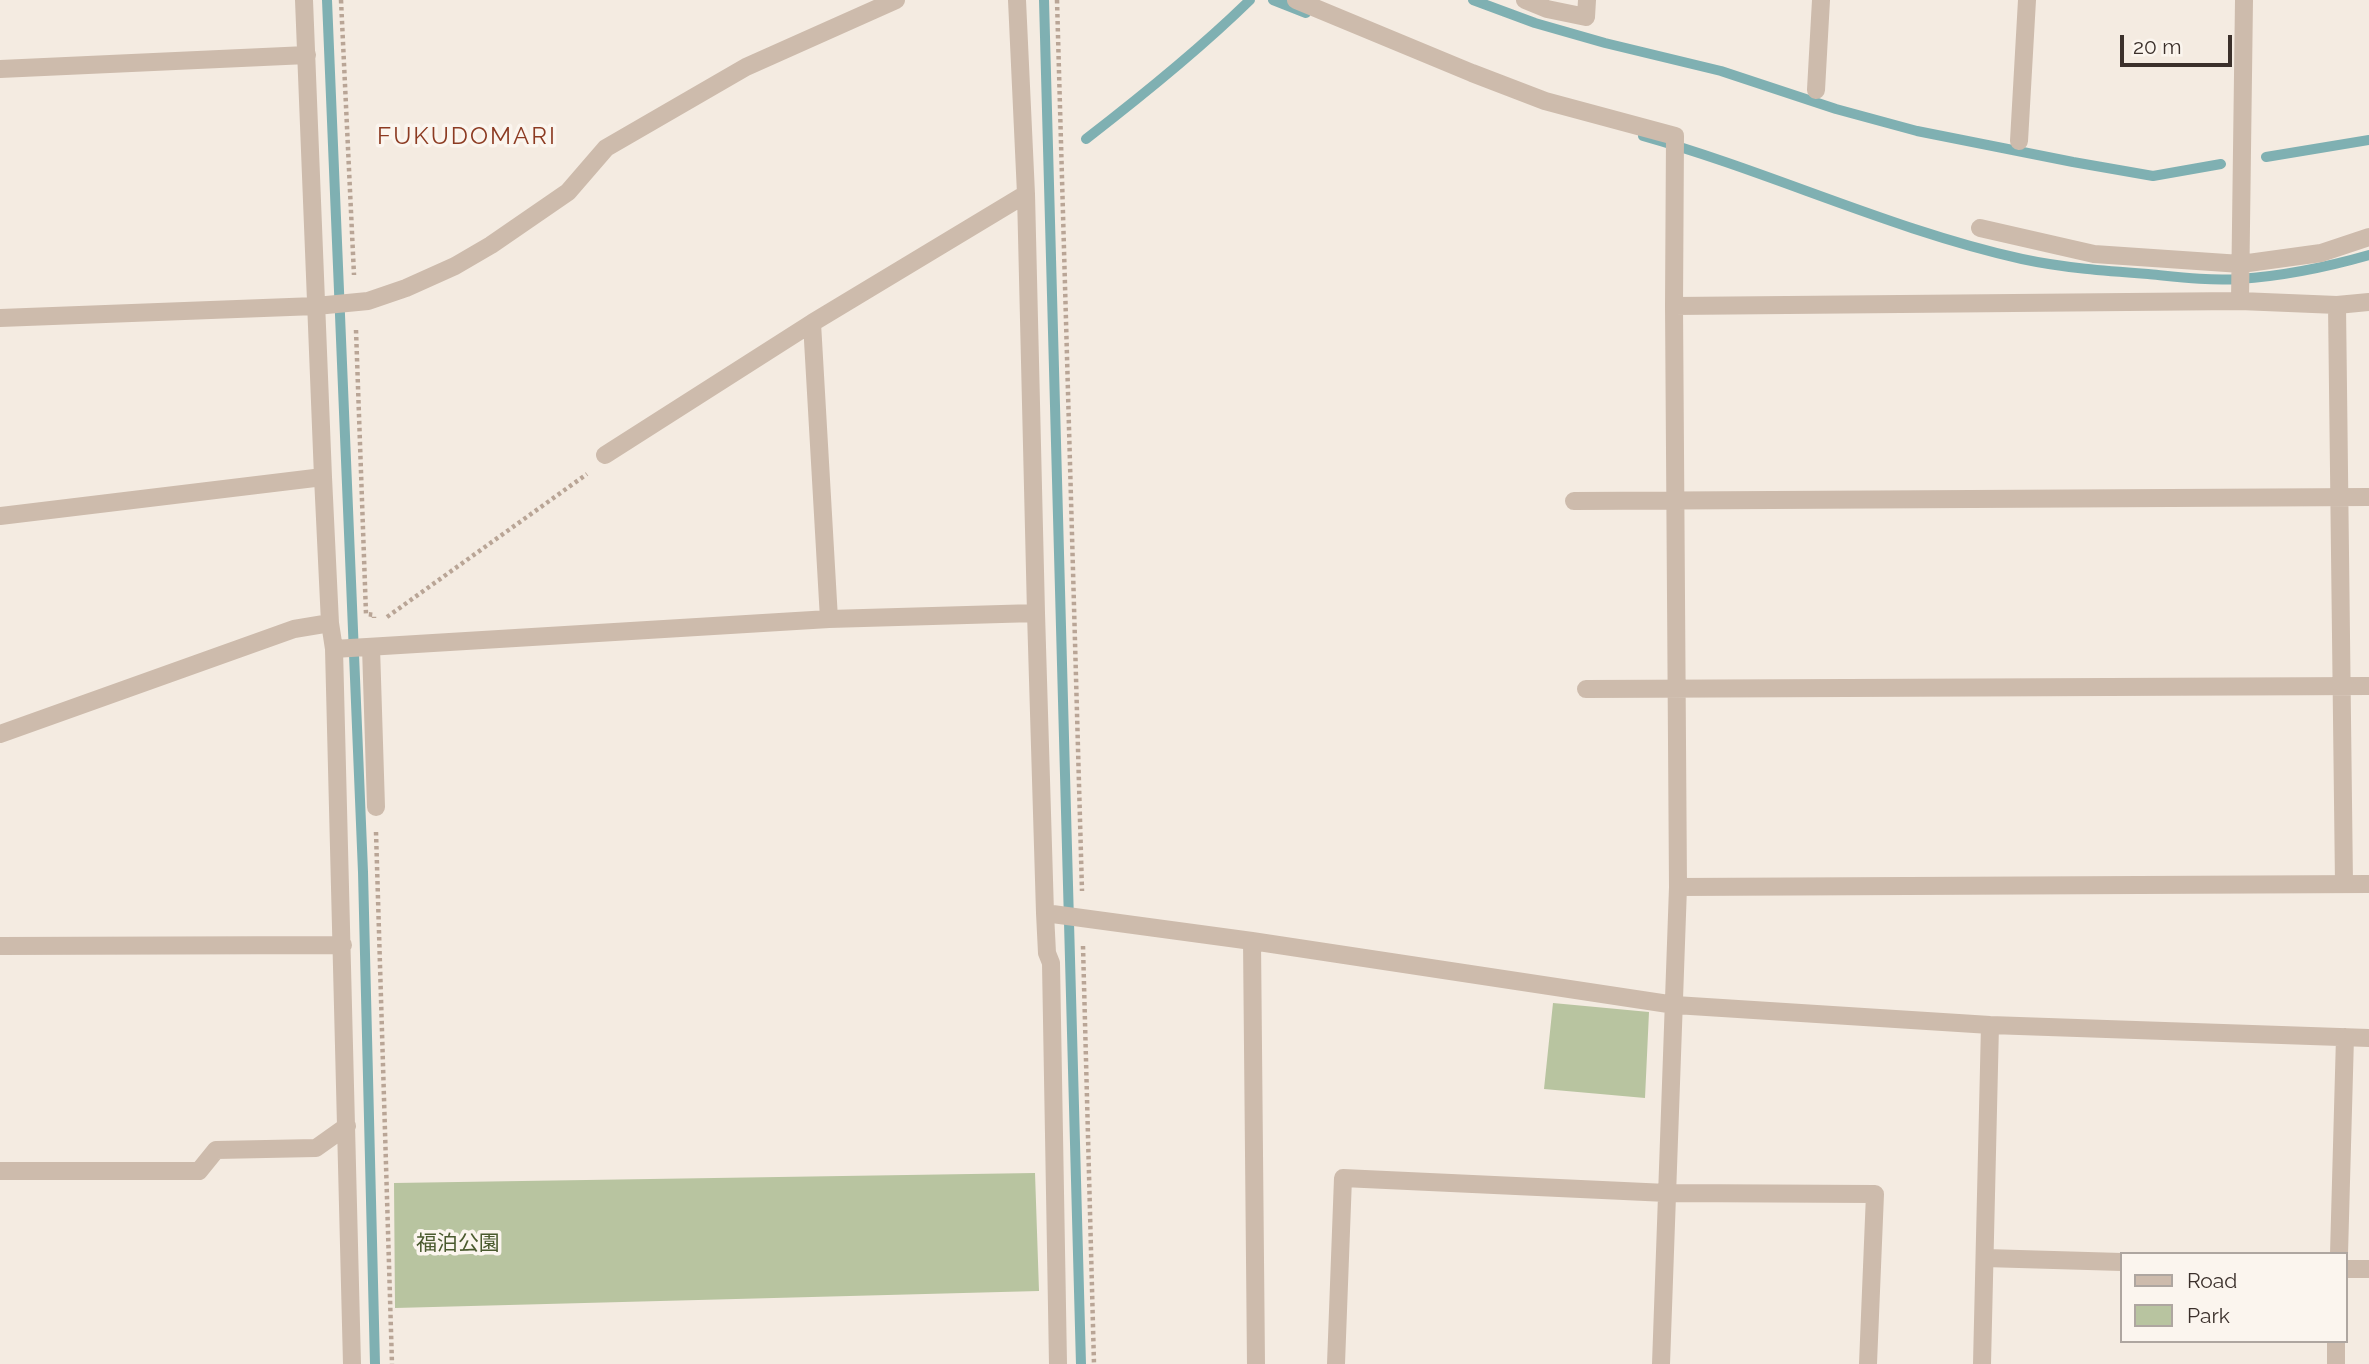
<!DOCTYPE html>
<meta charset="utf-8">
<style>
body{margin:0}
#map{position:relative;width:2369px;height:1364px;overflow:hidden;background:#f4ebe1;font-family:Raleway,sans-serif}
canvas{display:block}
.legend{position:absolute;left:2120px;top:1252px;width:228px;height:91px;box-sizing:border-box;background:#fbf5ee;border:2px solid #aea6a0;margin:0;padding:9px 12px;list-style:none;font-size:21px;color:#3b302b}
.legend li{display:flex;align-items:center;gap:14px;height:35px}
.legend b{width:35px;border:2px solid #aea6a0}
.scale{position:absolute;left:2120px;top:35px;width:112px;height:32px;box-sizing:border-box;border:4px solid #3b302b;border-top:0;padding-left:9px;font-size:21px;line-height:24px;white-space:nowrap;color:#3b302b;-webkit-text-stroke:5px #fbf5ee;paint-order:stroke}
</style>
<div id="map">
<canvas width="2369" height="1364"></canvas>
<ul class="legend">
<li><b style="height:9px;background:#cdbbac"></b>Road</li>
<li><b style="height:19px;background:#b8c4a0"></b>Park</li>
</ul>
<div class="scale">20 m</div>
</div>
<script>
const context = document.querySelector('canvas').getContext('2d');
context.lineJoin = 'round';
function paint(path, color) { context.fillStyle = color; context.fill(path, 'evenodd'); }
function trace(path, color, width, dash) { context.strokeStyle = color; context.lineWidth = width; context.lineCap = dash ? 'butt' : 'round'; context.setLineDash(dash || []); context.stroke(path); }
function drawText(font, color, halo, rows, align = 'center') {
  context.font = font + ' Raleway,"Noto Sans JP",sans-serif'; context.lineWidth = 7; context.setLineDash([]); context.textBaseline = 'middle'; context.strokeStyle = halo; context.fillStyle = color; for (const [text, x, y, turn = 0] of rows) {
    context.save(); context.translate(x, y); context.rotate((+turn || 0) * Math.PI / 180); context.textAlign = isNaN(turn) ? turn : align; if (halo) context.strokeText(text, 0, 0); context.fillText(text, 0, 0); context.restore();
  }
}
const green = new Path2D(`
 M1553,1003l96,9 -4,86 -101,-9z
 M1035,1173l4,118 -644,17 -1,-125z`);
const stream = new Path2D(`
 M327,0l36,872 12,492
 M1044,0l37,1364
 M1273,0l33,13
 M1473,0l62,23 70,20 116,28 115,38 81,22 156,31 80,14 68,-12
 M1643,136c128,36 249,94 379,123 42,9 84,12 126,15 30,3 61,7 91,5 44,-3 88,-12 130,-24
 M1086,139c57,-44 113,-89 164,-139
 M2266,157l103,-17`);
const path = new Path2D(`
 M341,0l13,275
 M1057,0l25,891
 M356,330l10,284 8,1v3
 M387,617l200,-143
 M376,832l16,532
 M1083,946l11,418`);
const street = new Path2D(`
 M304,0l19,477 7,146 4,26 18,715
 M1296,0l176,73 73,28 130,35 -1,170
 M1525,0l22,9 39,8 1,-17
 M0,69l307,-14
 M1816,90l5,-90
 M2019,141l8,-141
 M1980,228l114,26 147,10 80,-11 48,-16
 M2240,301l4,-301
 M2337,305l7,579
 M0,318l316,-12 52,-5 38,-13 49,-22 36,-21 77,-53 38,-44 140,-81 150,-67
 M812,323l17,296
 M605,455l207,-132 214,-129
 M1574,501l795,-4
 M0,516l323,-39
 M1036,613l9,300 2,40 4,10 7,401
 M371,647l5,160
 M334,649l495,-30 207,-6 -10,-419 -9,-194
 M1586,689l783,-3
 M0,734l294,-105 36,-6
 M1678,887l691,-3
 M1045,913l207,28 423,64 315,20 379,13
 M1252,941l4,423
 M0,946l343,-1
 M0,1171h199l17,-21 100,-2 31,-22
 M2339,1254l6,-217
 M1985,1258l137,4
 M2346,1269h23
 M1336,1364l7,-186 324,15 208,1 -7,170
 M1661,1364l17,-477 -4,-581 566,-5 97,4 32,-3
 M1982,1364l8,-339
 M2336,1364v-23`);
const parkNames = [
 ["福泊公園",458,1244]
];
const quarterNames = [
 ["FUKUDOMARI",467,137]
];
paint(green, '#b8c4a0');
trace(stream, '#7fb0b2', 10);
trace(path, '#b9a596', 4.5, [3.5, 3.5]);
trace(street, '#cdbbac', 18);
drawText('21px', '#4a5a2e', '#fbf5ee', parkNames);
context.letterSpacing = '2px';
drawText('24px', '#8c3b22', '#fbf5ee', quarterNames);
context.letterSpacing = '0px';
</script>
